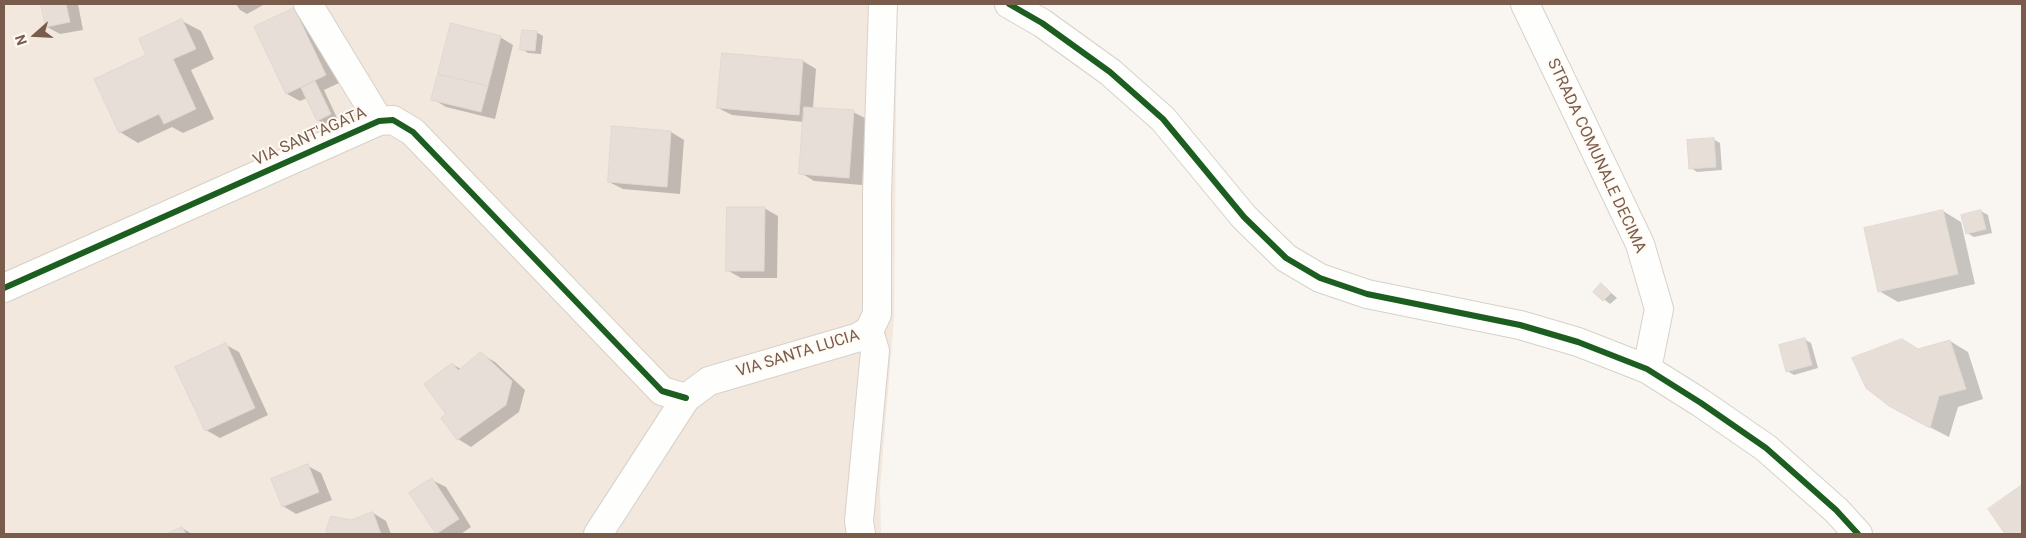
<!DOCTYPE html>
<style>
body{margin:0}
#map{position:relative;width:2026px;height:538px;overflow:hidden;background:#f9f5f0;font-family:Roboto,sans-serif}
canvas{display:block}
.frame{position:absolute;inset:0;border:5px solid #7a5c4d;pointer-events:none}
.north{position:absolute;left:10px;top:10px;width:50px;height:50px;-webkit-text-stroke:4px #fffaf3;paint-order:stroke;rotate:251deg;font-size:14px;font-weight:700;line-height:20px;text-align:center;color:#7a5c4d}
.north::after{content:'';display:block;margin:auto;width:18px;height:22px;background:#7a5c4d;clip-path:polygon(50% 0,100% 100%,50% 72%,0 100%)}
</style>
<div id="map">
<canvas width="2026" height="538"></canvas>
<div class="frame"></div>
<div class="north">N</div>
</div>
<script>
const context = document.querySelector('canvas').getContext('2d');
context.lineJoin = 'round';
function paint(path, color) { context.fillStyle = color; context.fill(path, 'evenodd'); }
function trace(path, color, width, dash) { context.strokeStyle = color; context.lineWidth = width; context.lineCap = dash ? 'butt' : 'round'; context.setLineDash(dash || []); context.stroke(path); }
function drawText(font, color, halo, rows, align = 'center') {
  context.font = font + ' Roboto,sans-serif'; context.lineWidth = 4; context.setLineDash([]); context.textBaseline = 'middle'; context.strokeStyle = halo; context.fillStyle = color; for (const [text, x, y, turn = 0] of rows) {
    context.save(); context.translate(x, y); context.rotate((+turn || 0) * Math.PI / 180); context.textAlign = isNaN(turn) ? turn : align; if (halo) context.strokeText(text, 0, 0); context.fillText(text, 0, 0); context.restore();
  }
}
const residential = new Path2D(`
 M4,4h893l-3,314 -14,171 1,45h-877z`);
const shadow = new Path2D(`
 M42,4h36l5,26 -23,4 -13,-7z
 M236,4h29l-18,10 -7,-4z
 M294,10l13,7 32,66 -15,7 13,28 -13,6 -6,-4 -11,-22 -7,3 -13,-7z
 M182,21l19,10 13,28 -23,11 23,49 -31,14 -11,-6 -34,16 -18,-11 27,-76z
 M536,32l7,4 -2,18 -13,-1 -6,-4z
 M500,37l13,8 -18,74 -49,-12 -13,-8z
 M723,55l80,6 13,8 -3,39 40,4 14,7 -5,66 -48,-4 -13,-8 3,-51 -72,-7 -14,-7z
 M671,132l13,8 -4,54 -57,-5 -14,-7z
 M1713,139l7,4 2,27 -25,2 -6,-4z
 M764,208l14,8 -1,62h-36l-14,-8z
 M1943,211l18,11 14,62 -77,18 -19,-11z
 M1981,211l7,4 4,18 -18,4 -7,-4z
 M1602,285l15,13 -7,6 -15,-12z
 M1804,339l7,4 7,25 -24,7 -7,-4z
 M1950,341l18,11 15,47 -25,8 -9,30 -41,-21 11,-66z
 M226,345l13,7 29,63 -48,23 -14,-8z
 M481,354l14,8 30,28 -6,22 -48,35 -13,-8 -6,-75 9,5z
 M308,466l13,7 11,27 -36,14 -13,-8z
 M432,480l14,7 25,40 -10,7h-24l-26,-40z
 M2022,487v47h-15l-17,-25z
 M373,513l13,8 5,13h-62l-2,-4z
 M182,528l10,6h-22z`);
const building = new Path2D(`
 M41,4h25l4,18 -24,5z
 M294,8l32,67 -40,19 -32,-67z
 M182,19l14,30 -23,10 23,50 -32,15 -5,-10 -40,19 -25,-54 52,-24 -7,-16z
 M451,23l50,13 -13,50 -50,-12z
 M522,30l15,1 -2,20 -15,-1z
 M722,53l81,7 -4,55 -82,-7z
 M438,74l50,12 -7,26 -50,-12z
 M315,81l16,33 -14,7 -16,-33z
 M804,107l50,3 -5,68 -50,-4z
 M612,126l59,5 -4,56 -59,-5z
 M1714,138l2,29 -27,2 -2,-29z
 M727,207h38l-1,64h-38z
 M1943,210l15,64 -80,18 -14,-64z
 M1981,210l5,19 -20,5 -5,-19z
 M1601,283l10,10 -8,8 -10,-9z
 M1805,338l7,27 -26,7 -7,-27z
 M1902,339l16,10 32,-9 16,49 -27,7 -9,32 -41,-22 -23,-18 -14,-30z
 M226,343l29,65 -50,23 -30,-64z
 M481,352l31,29 -6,24 -49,35 -16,-22 5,-4 -22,-30 28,-21 6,7z
 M308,464l11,28 -37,15 -11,-28z
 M432,478l27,41 -23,15 -27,-41z
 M2022,485v49h-17l-17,-25z
 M373,512l8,22h-54l-1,-4 5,-14 20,4z
 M182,527l4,7h-19z`);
const minor = new Path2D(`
 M308,4l71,117
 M1009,4l33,19 68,49 53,47 81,98 42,41 34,20 47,16 153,31 58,17 69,27 54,34 65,45 70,62 22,24
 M1525,4l115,240 19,65 -12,60
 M4,288l375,-167 14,-1 20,12 249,259 24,7
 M598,534l88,-136 23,-17 147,-43 13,-7 8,-17v-119l6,-191
 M861,534l-2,-13 16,-170 -6,-20`);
const cycleway = new Path2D(`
 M1009,4l33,19 68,49 53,47 81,98 42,41 34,20 47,16 153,31 58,17 69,27 54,34 65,45 70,62 22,24
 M4,288l375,-167 14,-1 20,12 249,259 24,7`);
const streetNames = [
 ["VIA SANT'AGATA",310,137,-24],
 ["STRADA COMUNALE DECIMA",1596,156,65],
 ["VIA SANTA LUCIA",798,354,-17]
];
paint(residential, '#f2e8de');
paint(shadow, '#0003');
paint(building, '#e6ded7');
trace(building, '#e2d8d2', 1);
trace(minor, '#d7d1cb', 30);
trace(minor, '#fefefd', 28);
trace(cycleway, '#1b5e20', 6);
drawText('16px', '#7a5c4d', '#fffaf3', streetNames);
</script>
